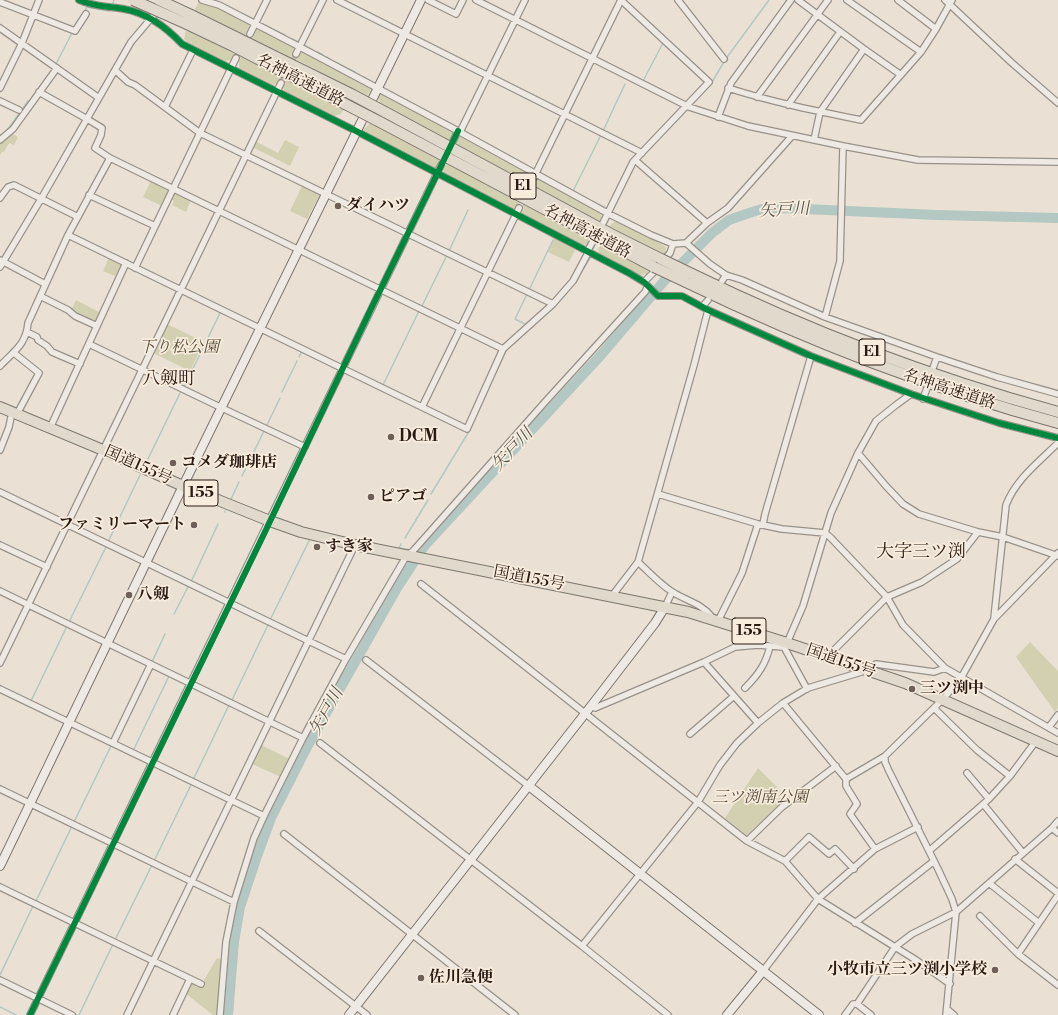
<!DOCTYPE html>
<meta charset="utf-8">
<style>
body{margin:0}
canvas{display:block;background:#eae1d4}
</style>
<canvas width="1058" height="1015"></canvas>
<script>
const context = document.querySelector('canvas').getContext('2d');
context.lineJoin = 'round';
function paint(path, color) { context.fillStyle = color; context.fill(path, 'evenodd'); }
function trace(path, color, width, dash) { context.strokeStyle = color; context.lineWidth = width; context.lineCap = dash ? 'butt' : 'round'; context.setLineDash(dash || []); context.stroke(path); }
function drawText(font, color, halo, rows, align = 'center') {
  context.font = font + ' "Libre Bodoni","Noto Serif JP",serif'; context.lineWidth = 3.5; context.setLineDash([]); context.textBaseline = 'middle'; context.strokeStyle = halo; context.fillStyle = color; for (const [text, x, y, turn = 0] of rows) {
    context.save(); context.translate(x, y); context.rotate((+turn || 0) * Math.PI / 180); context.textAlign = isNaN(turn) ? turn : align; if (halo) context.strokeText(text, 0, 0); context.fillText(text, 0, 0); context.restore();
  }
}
const green = new Path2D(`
 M198,3l12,2 39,18v4l-4,8 -51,-24z
 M259,29l35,18v3l-4,8 -38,-19 4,-9z
 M186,30l49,24 -3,6 -7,1 -36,-17 -5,-5z
 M301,51l70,36v2l-4,8 -71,-38 3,-6z
 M241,56l41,20 -4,7 -4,2 -35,-17v-6z
 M286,79l58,30 -3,5 -7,2 -50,-25 -1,-4z
 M381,94l3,1 71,38 -4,9 -71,-38 -2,-7z
 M370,123l71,37 -6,9 -72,-39z
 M11,133l7,4 -4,8 -5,-2 -5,9h-2l-2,3v-13z
 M458,136l74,40 -4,8 -74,-40z
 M285,140l14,7 -9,19 -38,-19 3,-6 23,12z
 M445,162l75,40 -4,7 -2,1 -72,-38 -1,-2z
 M537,178l63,34 2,5 -1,5 -69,-36z
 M151,181l19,9 -8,16 -19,-9z
 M303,184l16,8 1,2 -13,25 -17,-8z
 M174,192l17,8 -5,12 -14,-7 2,-4 -4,-2z
 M523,204l68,37 -5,4 -8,-1 -58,-30 -1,-2z
 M616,221l47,24 3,3 -1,6 -1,1 -55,-29z
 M554,238l21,12 -6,12 -21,-10z
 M600,245l50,26 -3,3 -7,1 -39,-20 -3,-4z
 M109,257l13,7 -5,13 -14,-6z
 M76,300l25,13 -6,10 -20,-9 -4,-4z
 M167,324l37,18 -14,29 -37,-18z
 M1030,642l28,29v37l-3,4 -39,-55z
 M261,745l29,14 -9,18 -29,-13z
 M758,768l29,29 -40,39 -22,-18z
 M217,958l6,2 -5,55h-5l-28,-22 6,-12 11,2 1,-1z`);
const stream = new Path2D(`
 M682,0l17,22
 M113,3l1,-3
 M84,12l3,-5 22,4
 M241,13l14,7
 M259,22l26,13
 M292,39l7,3
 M304,45l9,5
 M318,52l5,3
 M327,57l3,2
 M335,62l20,10
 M56,64l16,-31
 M364,77l5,3
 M643,81l20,-38
 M711,84l14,-24 44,-60
 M387,90l8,4
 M277,95l7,3
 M32,97l19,-26
 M407,100l4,3
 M326,119l8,4
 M337,125l7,3
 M8,129l20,-28
 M603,131l22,-47
 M573,191l28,-56
 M583,197l25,12
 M612,211l8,-17
 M606,224l3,-5
 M449,251l19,-41
 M592,251l3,-7
 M575,282l15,-24
 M529,290l24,-50
 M527,294l-12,25 12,6
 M422,306l25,-51
 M299,357l3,-6
 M383,385l36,-74
 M184,387l37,-76
 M282,392l15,-31
 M478,410l29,-61
 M267,425l13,-27
 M147,461l34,-70
 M242,476l22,-45
 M431,494l37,-61
 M231,499l8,-17
 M225,512v-1
 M405,538l23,-38
 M108,542l32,-67
 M401,544l-2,4 12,2
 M388,557l6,1
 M347,568l9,-18
 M191,582l27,-58
 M174,614l14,-27
 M270,620l39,-79
 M69,622l37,-75
 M152,662l13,-28
 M232,700l36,-75
 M31,701l36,-75
 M133,751l36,-75
 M193,780l36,-75
 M74,822l37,-76
 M154,861l37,-76
 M36,901l36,-75
 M115,940l37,-75
 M0,975l33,-69
 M0,1007l16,8
 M73,1013l4,2
 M79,1015l34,-71
 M130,1015l18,-36`);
const river = new Path2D(`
 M228,1015l6,-73 6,-35 17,-51 14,-38 37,-73 89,-157 24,-37 5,-7 175,-189 64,-75 47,-47 17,-13 20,-7 13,-4 20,-1 155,7 121,3`);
const streetTunnel = new Path2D(`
 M281,83l15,-29`);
const street = new Path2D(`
 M79,0c16,7 28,6 45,9 23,4 43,19 58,35l174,87 273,142 15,9 14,14h24l26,14 103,46 100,38 88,29 59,15
 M202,0l17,5 81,42 158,84 151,83 42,21 22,9 13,-1 21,-20 21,-15 64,-72
 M337,0l305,153
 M428,0l28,14 7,-14
 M476,0l213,107 59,19 95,20 75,14 140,2
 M678,0l46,59
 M798,0l66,49 37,26
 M847,0l74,52
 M898,0l38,29
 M945,0l67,63 46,40
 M0,2l75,29 11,-17
 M0,28l99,70
 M250,34l17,-34
 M296,54l27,-54
 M115,70l13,12 7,3 65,48 353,171
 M0,88l22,-45 17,-43
 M728,88c44,14 88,23 133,32l60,-68 15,-23 16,-29
 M39,92l48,27
 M757,97l71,-97
 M0,101l19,9
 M788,105l52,-73
 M165,107l28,-57
 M718,117l13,-34 60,-83
 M87,119l15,9 -1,7 -6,13 15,10
 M460,132l65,-132
 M0,140l13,-11 44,-61
 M814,140l6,-28 44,-63
 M452,143l6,-12
 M635,160l72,63
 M530,185l91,-185
 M89,195l66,31
 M0,198l8,-11 6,-2 64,32
 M603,223l30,-61 76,-80 -87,-81
 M68,235l399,194 36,-80 50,-45 20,-23 15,-28
 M686,243l24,21 16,11 16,5 83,37 112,40 60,20 61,17
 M587,252l5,-9
 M0,260l45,24
 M663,261l7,-8 3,-9
 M0,267l41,-68 90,-157 28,-33
 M135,268l101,-210
 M722,281l4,-6
 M644,282l14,-14
 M40,296l28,14 7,6 22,10
 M703,306l5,-6
 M825,317l15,-56 3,-115
 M27,332l10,5 1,3 9,6 5,6 28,12
 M89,344l133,64
 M14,353l25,20 -22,41
 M0,366c14,-15 26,-21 28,-43l40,-88 42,-77 393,191
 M933,368l4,-11
 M923,399l4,-11
 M422,407l97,-199
 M222,408l83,39
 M50,428l76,-165
 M0,450l9,-23 3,-15
 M858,453l28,33 17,18 16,10 59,18 25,5 55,19
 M0,492l346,167
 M658,494l100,30 24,5 43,4 5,4 57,60 16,28 42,43 113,65
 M763,524l2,-10 46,-158
 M0,545l47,22
 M638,562c10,9 22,22 33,29 13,9 30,12 40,25l-1,3
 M421,584l326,257 38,20 33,38 98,61 34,24
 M0,591l303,147
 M612,596l26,-34 56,-197 14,-55
 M665,607l7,-15
 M994,618l12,-113c10,-26 33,-43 52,-62
 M718,621l24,-48 16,-49
 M784,647l23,42
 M827,657l60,-60 35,-15 35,-23 21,-27
 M366,660l163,126
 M704,662l54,61
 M0,663l281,-580
 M745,688c13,-13 21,-24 25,-42
 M0,689l264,127
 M783,703l63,76v7l11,18 -7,10 25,35
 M591,706l4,2 109,-46 31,-15 23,-2 25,2 4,-4 16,-37 28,-93 27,-60 18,-32 20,-16 15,-11
 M934,708l43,42 33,26
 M1049,727l9,-12
 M690,734l44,-38
 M113,743l38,-79
 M320,743l262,203
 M885,756v6l4,9 49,98 14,30 4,13 -10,103
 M967,773l22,26
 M846,779l39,-23 58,-57 18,-21 33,-59 64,-66
 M0,789l234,113
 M984,805l39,48
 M1052,828l6,5
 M284,834l231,181
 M747,841l35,-34 54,-41
 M929,851l60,-52 21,-23 26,-35
 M1015,859l43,34
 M785,861l24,-24 20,17 6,-5 19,20
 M989,883l50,40 19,-28
 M0,887l201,97
 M980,916l38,38 21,-31
 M855,923l79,-62
 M259,931l108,84
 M1018,954l40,31
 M763,971l55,-72 57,-50 43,-22
 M0,980l72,35
 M857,1004l14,11
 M947,1009l7,6
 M30,1015l411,-850
 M127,1015l228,-470
 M173,1015l17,-36
 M220,1015l6,-73 8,-40 20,-64 10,-22 39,-78 43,-79 61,-104 6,-4 132,-149 100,-110 3,-6
 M668,1015l-86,-69 116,-144 22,-37 17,-22 21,-20 25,-20 25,-15 60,-18 8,-6 58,8 11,-4
 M845,1015l8,-11h4l38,-57 17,-13 44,-22 96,-84 6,-7`);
const secondary = new Path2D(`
 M529,786l290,229
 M0,866l183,-380 238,-486
 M349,1015l242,-309 64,-83 10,-16
 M727,1015l36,-44`);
const highway = new Path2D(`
 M191,15l160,79
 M187,24l46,22 112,58
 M385,112l226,122 50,25
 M380,122l274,145
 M692,274c119,58 238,103 366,138
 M686,282c120,58 243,106 372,141
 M0,407l103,43 80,36 87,35 31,11 54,13 333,67 99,31 118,40 153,68`);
const highwayBridge = new Path2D(`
 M133,0l54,24
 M159,0l32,15
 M351,94l34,18
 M345,104l35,18
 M661,259l31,15
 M654,267l32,15`);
const cycleway = new Path2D(`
 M79,0c16,7 28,6 45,9 23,4 43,19 58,35l174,87 273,142 15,9 14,14h24l26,14 103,46 100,38 88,29 59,15
 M30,1015l233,-479 108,-227 87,-178`);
const markers = [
 [338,206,4,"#6e6058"],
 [391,437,4,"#6e6058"],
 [173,463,4,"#6e6058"],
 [371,497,4,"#6e6058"],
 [194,525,4,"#6e6058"],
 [317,547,4,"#6e6058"],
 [129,595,4,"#6e6058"],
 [912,689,4,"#6e6058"],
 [995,970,4,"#6e6058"],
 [421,978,4,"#6e6058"]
];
const shields = [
 [523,186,26],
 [872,352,26],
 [201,493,34],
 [749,631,34]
];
const shieldNames = [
 ["E1",523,186],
 ["E1",872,352],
 ["155",201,493],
 ["155",749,631]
];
const streetNames = [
 ["名神高速道路",300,81,27],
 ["名神高速道路",587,232,28],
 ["名神高速道路",949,390,18],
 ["国道155号",138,466,24],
 ["国道155号",529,579,11],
 ["国道155号",841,662,19]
];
const poiNames = [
 ["ダイハツ",346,206],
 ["DCM",399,437],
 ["コメダ珈琲店",181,463],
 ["ピアゴ",379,497],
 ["ファミリーマート",186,525,"right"],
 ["すき家",325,547],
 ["八剱",137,595],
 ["三ツ渕中",920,689],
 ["小牧市立三ツ渕小学校",987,970,"right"],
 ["佐川急便",429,978]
];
const parkNames = [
 ["下り松公園",179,348],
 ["三ツ渕南公園",760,798]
];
const waterNames = [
 ["矢戸川",784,211,-3],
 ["矢戸川",513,450,-47],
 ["矢戸川",327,712,-61]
];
const quarterNames = [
 ["八剱町",169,380],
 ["大字三ツ渕",921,553]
];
paint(green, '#d2d0b1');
trace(stream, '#b3c8c2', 1.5);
trace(river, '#b3c8c2', 10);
trace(streetTunnel, '#c4b9ae', 5.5, [5.5, 3]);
trace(street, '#989189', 8);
trace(secondary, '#7d766f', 10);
trace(highway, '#7d766f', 12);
trace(street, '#eeeae3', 5.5);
trace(secondary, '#eeeae3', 8);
trace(highway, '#e2d9cd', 10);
trace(highwayBridge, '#7d766f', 12, []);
trace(highwayBridge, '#e2d9cd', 10);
trace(cycleway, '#00873e', 6);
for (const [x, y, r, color] of markers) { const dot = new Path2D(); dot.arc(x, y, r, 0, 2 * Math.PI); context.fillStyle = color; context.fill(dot); trace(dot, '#f8ecdd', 1.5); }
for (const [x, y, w] of shields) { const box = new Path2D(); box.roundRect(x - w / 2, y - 13, w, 26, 3); context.fillStyle = '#f8ecdd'; context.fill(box); trace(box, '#2b1b15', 1); }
drawText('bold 15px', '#2b1b15', null, shieldNames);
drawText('16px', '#2b1b15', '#f8ecdd', streetNames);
drawText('bold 16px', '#2b1b15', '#f8ecdd', poiNames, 'left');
drawText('italic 16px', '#574d3b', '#f8ecdd', parkNames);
drawText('italic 17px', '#53544f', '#f8ecdd', waterNames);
drawText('18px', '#2b1b15', '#f8ecdd', quarterNames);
</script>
